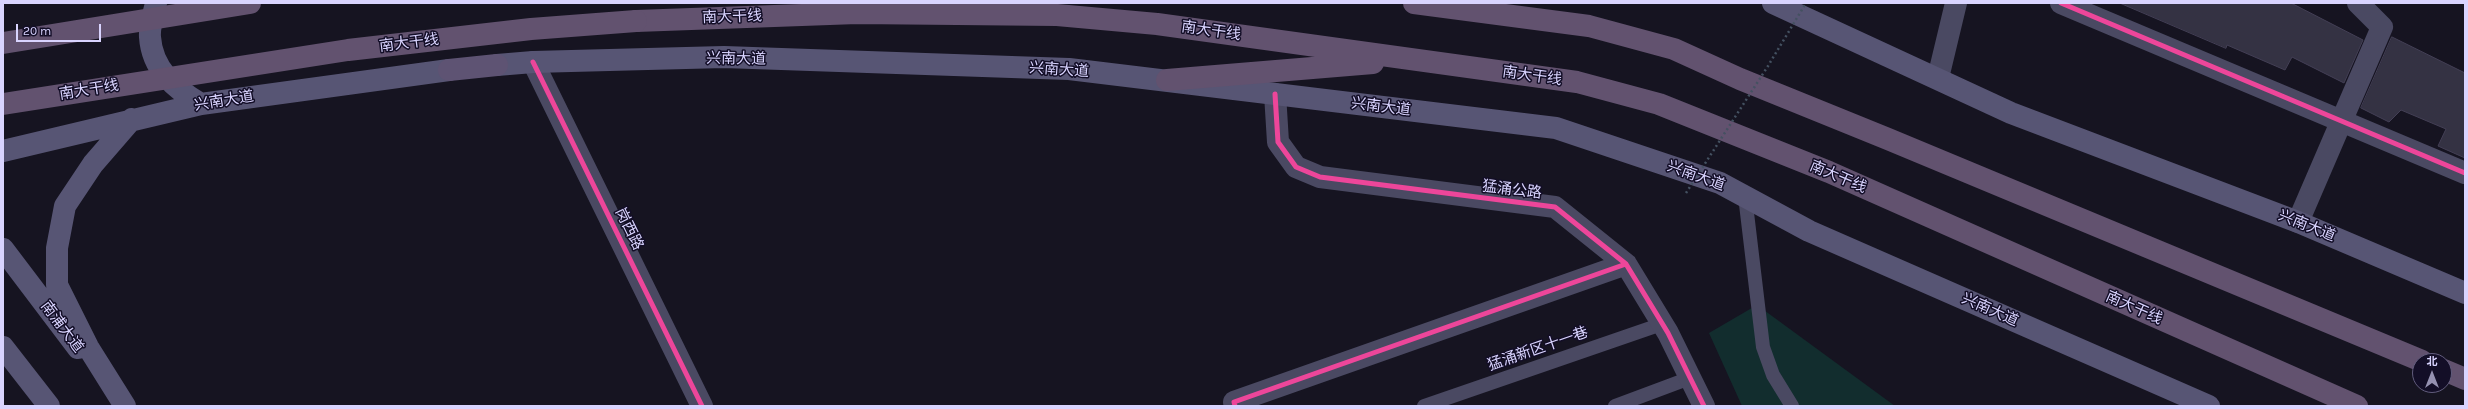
<!DOCTYPE html>
<meta charset="utf-8">
<style>
body{margin:0}
#map{position:relative;width:2468px;height:409px;overflow:hidden;background:#161421;font-family:Karla,"Noto Sans SC",sans-serif}
canvas{display:block}
.frame{position:absolute;inset:0;border:4px solid #d9d4ff;pointer-events:none}
.north{position:absolute;left:2412px;top:353px;width:40px;height:40px;box-sizing:border-box;background:#130e27;border:1px solid #625d7d;border-radius:50%;rotate:0deg;font-size:11px;font-weight:700;line-height:16px;text-align:center;color:#d9d4ff}
.north::after{content:'';display:block;margin:auto;width:14px;height:18px;background:#9591b1;clip-path:polygon(50% 0,100% 100%,50% 72%,0 100%)}
.scale{position:absolute;left:16px;top:24px;width:85px;height:18px;box-sizing:border-box;border:2px solid #d9d4ff;border-top:0;padding-left:5px;font-size:12px;line-height:14px;white-space:nowrap;color:#d9d4ff;-webkit-text-stroke:3px #130e27;paint-order:stroke}
</style>
<div id="map">
<canvas width="2468" height="409"></canvas>
<div class="frame"></div>
<div class="north">北</div>
<div class="scale">20 m</div>
</div>
<script>
const context = document.querySelector('canvas').getContext('2d');
context.lineJoin = 'round';
function paint(path, color) { context.fillStyle = color; context.fill(path, 'evenodd'); }
function trace(path, color, width, dash) { context.strokeStyle = color; context.lineWidth = width; context.lineCap = dash ? 'butt' : 'round'; context.setLineDash(dash || []); context.stroke(path); }
function drawText(font, color, halo, rows, align = 'center') {
  context.font = font + ' Karla,"Noto Sans SC",sans-serif'; context.lineWidth = 3; context.setLineDash([]); context.textBaseline = 'middle'; context.strokeStyle = halo; context.fillStyle = color; for (const [text, x, y, turn = 0] of rows) {
    context.save(); context.translate(x, y); context.rotate((+turn || 0) * Math.PI / 180); context.textAlign = isNaN(turn) ? turn : align; if (halo) context.strokeText(text, 0, 0); context.fillText(text, 0, 0); context.restore();
  }
}
const green = new Path2D(`
 M1757,305l138,101h-153l-33,-73z`);
const building = new Path2D(`
 M2120,3h171l72,37 -19,43 -52,-26 -7,13 -58,-25 -1,3z
 M2392,37l73,36v85l-27,-12 8,-17 -45,-19 -12,12 -28,-14z`);
const service = new Path2D(`
 M1745,196l18,151 10,28 19,31
 M1424,406l238,-82
 M1615,406l75,-28`);
const minor = new Path2D(`
 M2061,3l404,170
 M1938,78l18,-75
 M1275,94l3,48 18,25 24,10 235,30 71,57 42,69 36,73
 M2298,222l84,-195 -24,-24
 M1235,406l-1,-4 392,-138`);
const tertiary = new Path2D(`
 M533,62l169,344`);
const secondary = new Path2D(`
 M156,3c-2,10 -7,23 -6,34 2,32 25,52 51,67
 M1773,3l238,110 287,109 167,71
 M497,65l36,-3 191,-5 345,12 487,59 164,55 89,48 400,175
 M3,151l198,-47 248,-34
 M3,249l75,99
 M3,347l46,59
 M125,406l-37,-59 -31,-62v-37l8,-42 28,-42 39,-45`);
const primary = new Path2D(`
 M449,70l48,-5`);
const trunk = new Path2D(`
 M1414,3l175,23 85,23 66,30 148,60 534,222
 M636,21l221,-8 200,2 100,9 420,58 82,22 170,68 528,234
 M1167,80l206,-17
 M2444,370l21,9`);
const pathBridge = new Path2D(`
 M1686,193l82,-127 38,-63`);
const trunkBridge = new Path2D(`
 M3,43l247,-40
 M3,104l345,-54 183,-21 105,-8`);
const cycleway = new Path2D(`
 M2061,3l404,170
 M533,62l169,344
 M1275,94l3,48 18,25 24,10 235,30 71,57 42,69 36,73
 M1235,406l-1,-4 392,-138`);
const streetNames = [
 ["南大干线",732,17,-2],
 ["南大干线",1211,31,8],
 ["南大干线",409,43,-7],
 ["兴南大道",736,59,1],
 ["兴南大道",1059,70,4],
 ["南大干线",1532,76,8],
 ["南大干线",89,90,-9],
 ["兴南大道",224,101,-9],
 ["兴南大道",1381,107,7],
 ["兴南大道",1696,176,20],
 ["南大干线",1838,177,23],
 ["猛涌公路",1512,190,7],
 ["兴南大道",2307,226,22],
 ["岗西路",629,229,64],
 ["南大干线",2134,308,24],
 ["兴南大道",1990,310,24],
 ["南浦大道",62,327,53],
 ["猛涌新区十一巷",1538,349,-19]
];
paint(green, '#122d2e');
paint(building, '#343243');
trace(building, '#433f55', 1);
trace(service, '#4a4962', 14);
trace(minor, '#4a4962', 22);
trace(tertiary, '#4a4962', 22);
trace(secondary, '#575574', 22);
trace(primary, '#5e5373', 22);
trace(trunk, '#62526f', 22);
trace(pathBridge, '#445161', 2.5, [2, 3]);
trace(trunkBridge, '#62526f', 22);
trace(cycleway, '#ed469a', 5);
drawText('15px', '#d9d4ff', '#130e27', streetNames);
</script>
